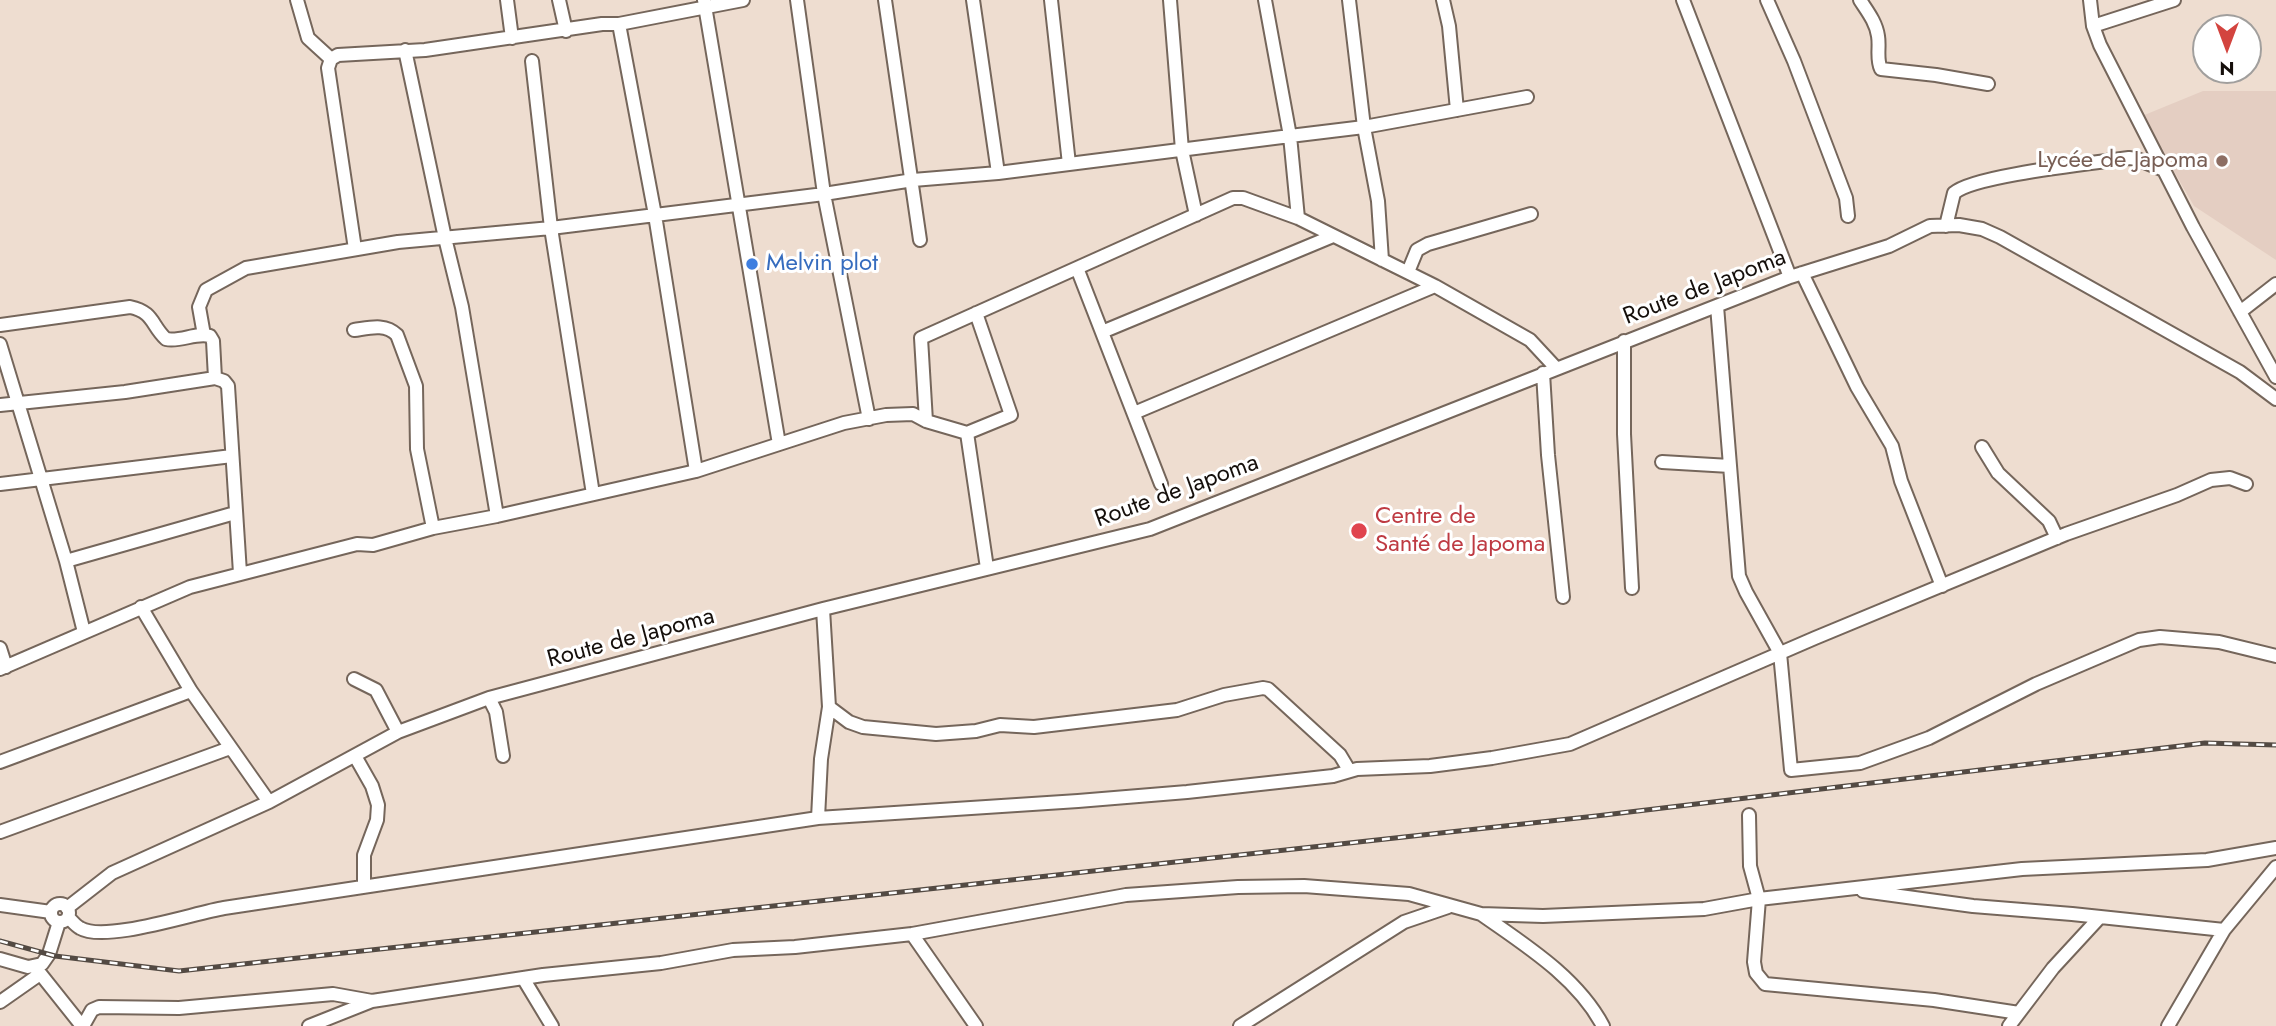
<!DOCTYPE html>
<meta charset="utf-8">
<style>
body{margin:0}
#map{position:relative;width:2276px;height:1026px;overflow:hidden;background:#eeddd0;font-family:Jost,sans-serif}
canvas{display:block}
.north{position:absolute;left:2192px;top:14px;width:70px;height:70px;box-sizing:border-box;background:#fff;border:2px solid #a19f9d;border-radius:50%;rotate:180deg;font-size:19px;font-weight:700;line-height:28px;text-align:center;color:#150f0b}
.north::after{content:'';display:block;margin:auto;width:24px;height:32px;background:#d3443f;clip-path:polygon(50% 0,100% 100%,50% 72%,0 100%)}
</style>
<div id="map">
<canvas width="2276" height="1026"></canvas>
<div class="north">N</div>
</div>
<script>
const context = document.querySelector('canvas').getContext('2d');
context.lineJoin = 'round';
function paint(path, color) { context.fillStyle = color; context.fill(path, 'evenodd'); }
function trace(path, color, width, dash) { context.strokeStyle = color; context.lineWidth = width; context.lineCap = dash ? 'butt' : 'round'; context.setLineDash(dash || []); context.stroke(path); }
function drawText(font, color, halo, rows, align = 'center') {
  context.font = font + ' Jost,sans-serif'; context.lineWidth = 6; context.setLineDash([]); context.textBaseline = 'middle'; context.strokeStyle = halo; context.fillStyle = color; for (const [text, x, y, turn = 0] of rows) {
    context.save(); context.translate(x, y); context.rotate((+turn || 0) * Math.PI / 180); context.textAlign = isNaN(turn) ? turn : align; if (halo) context.strokeText(text, 0, 0); context.fillText(text, 0, 0); context.restore();
  }
}
const education = new Path2D(`
 M2203,91h73v169l-82,-54 -52,-90z`);
const minor = new Path2D(`
 M297,0l11,38 23,21
 M507,0l5,38
 M559,0l7,31
 M704,0l75,444
 M797,0l27,194 45,225
 M885,0l35,240
 M973,0l25,173
 M1051,0l18,164
 M1170,0l12,150 14,65
 M1265,0l25,136 8,82
 M1349,0l15,127 14,74 4,59
 M1443,0l6,26 8,84
 M1683,0l107,277
 M1767,0l27,61 52,137 2,18
 M1860,0c7,11 16,22 18,36 2,11 -2,23 3,33l55,6 52,9
 M2090,0l3,26 7,19 93,182 83,150
 M619,24l36,191 41,256
 M2093,26l81,-26
 M405,50l40,188 17,69 35,209
 M532,61l19,167 42,266
 M1946,226l8,-33c20,-18 142,-30 175,-35l8,1 27,11
 M355,249l-27,-181 3,-9 7,-4 87,-5 177,-26h17l124,-24
 M1077,268l84,216
 M1408,272l9,-22 11,-6 103,-30
 M1802,273l55,114 35,59 9,35 41,105
 M1717,306l22,270 7,16 34,61 11,117 69,-7 69,-25 107,-54 103,-44 21,-3 59,5 57,14
 M2240,312l36,-28
 M0,325l130,-18c24,5 21,18 36,32 15,3 30,-7 44,-3l3,5 2,37
 M354,330c15,-2 31,-7 43,5l19,51 1,63 16,79
 M1102,332l231,-96
 M204,335l-5,-28 7,-17 40,-22 152,-26 153,-14 273,-34 89,-14 85,-7 292,-37 74,-9 163,-30
 M1624,341v93l8,154
 M0,344l66,217 18,71
 M1543,373l5,82 15,142
 M0,405l125,-13 90,-14 9,3 4,5 12,187
 M1134,413l301,-127
 M926,421l-5,-83 312,-140h10l55,20 137,68 95,54 26,28
 M967,433l20,135
 M1982,447l16,26 51,48 8,17
 M1662,462l68,4
 M0,484l232,-28
 M66,561l169,-48
 M141,607l50,84 78,111
 M0,648l6,19
 M0,669l190,-82 167,-43 16,1 60,-17 64,-12 199,-45 148,-48 42,-8 27,-1 13,7 41,12 44,-18 -35,-102
 M354,679l22,11 22,42
 M489,698l7,14 7,44
 M829,707l20,15 14,5 73,7 40,-3 24,-6 34,2 143,-17 47,-15 39,-7 5,1 72,66 9,15
 M355,756l17,30 6,19 -1,15 -13,35v31
 M0,762l191,-71
 M1749,815l1,51 9,33 -5,63 2,11 9,11 169,16 85,13
 M818,818l3,-59 8,-52 -6,-98
 M0,832l230,-84
 M1863,891l110,15 99,8 152,16
 M51 913a9 9 0 1 1 18 0a9 9 0 1 1-18 0Z
 M0,905l51,7
 M67,908l45,-35 157,-71 129,-70 91,-34 334,-89 327,-80 640,-252 99,-31 41,-20 29,-1 23,4 18,8 240,135 36,27
 M1481,914c44,31 96,63 122,112
 M68,917c4,4 8,9 12,11 25,15 114,-15 144,-20l594,-90 260,-17 109,-9 146,-16 24,-7 73,-3 62,-8 78,-14 245,-106 251,-104 111,-39 34,-15 19,-2 16,6
 M912,934l64,92
 M0,959l28,8 14,-3 7,-10 10,-32
 M35,967l47,59
 M523,978l29,48
 M0,1002l40,-28
 M83,1026l9,-16 7,-3 80,1 154,-14 39,7
 M309,1026l63,-25 171,-26 118,-12 72,-13 62,-3 117,-13 214,-39 112,-8 66,-1 105,8 72,20 62,2 161,-7 55,-10 263,-30 185,-9 69,-12
 M1240,1026l164,-104 44,-15
 M2009,1026l44,-58 47,-51
 M2168,1026l56,-96 52,-63`);
const rail = new Path2D(`
 M0,941l55,15 124,15 1417,-155 609,-73 71,2`);
const markers = [
 [2222,161,7,"#8d6e63"],
 [752,264,7,"#3f7fe0"],
 [1359,531,9,"#e0444e"]
];
const educationNames = [
 ["Lycée de Japoma",2208,161]
];
const shopNames = [
 ["Melvin plot",766,264]
];
const streetNames = [
 ["Route de Japoma",1705,288,-21],
 ["Route de Japoma",1177,492,-20],
 ["Route de Japoma",631,639,-15]
];
const healthNames = [
 ["Centre de",1375,517],
 ["Santé de Japoma",1375,545]
];
paint(education, '#e4cec2');
trace(minor, '#75665b', 16);
trace(minor, '#fff', 12);
trace(rail, '#534a43', 5);
trace(rail, '#fff', 2.5, [8]);
for (const [x, y, r, color] of markers) { const dot = new Path2D(); dot.arc(x, y, r, 0, 2 * Math.PI); context.fillStyle = color; context.fill(dot); trace(dot, '#fff', 2.5); }
drawText('24px', '#785e54', '#fff', educationNames, 'right');
drawText('24px', '#366cbe', '#fff', shopNames, 'left');
drawText('24px', '#150f0b', '#fff', streetNames);
drawText('24px', '#be3a42', '#fff', healthNames, 'left');
</script>
